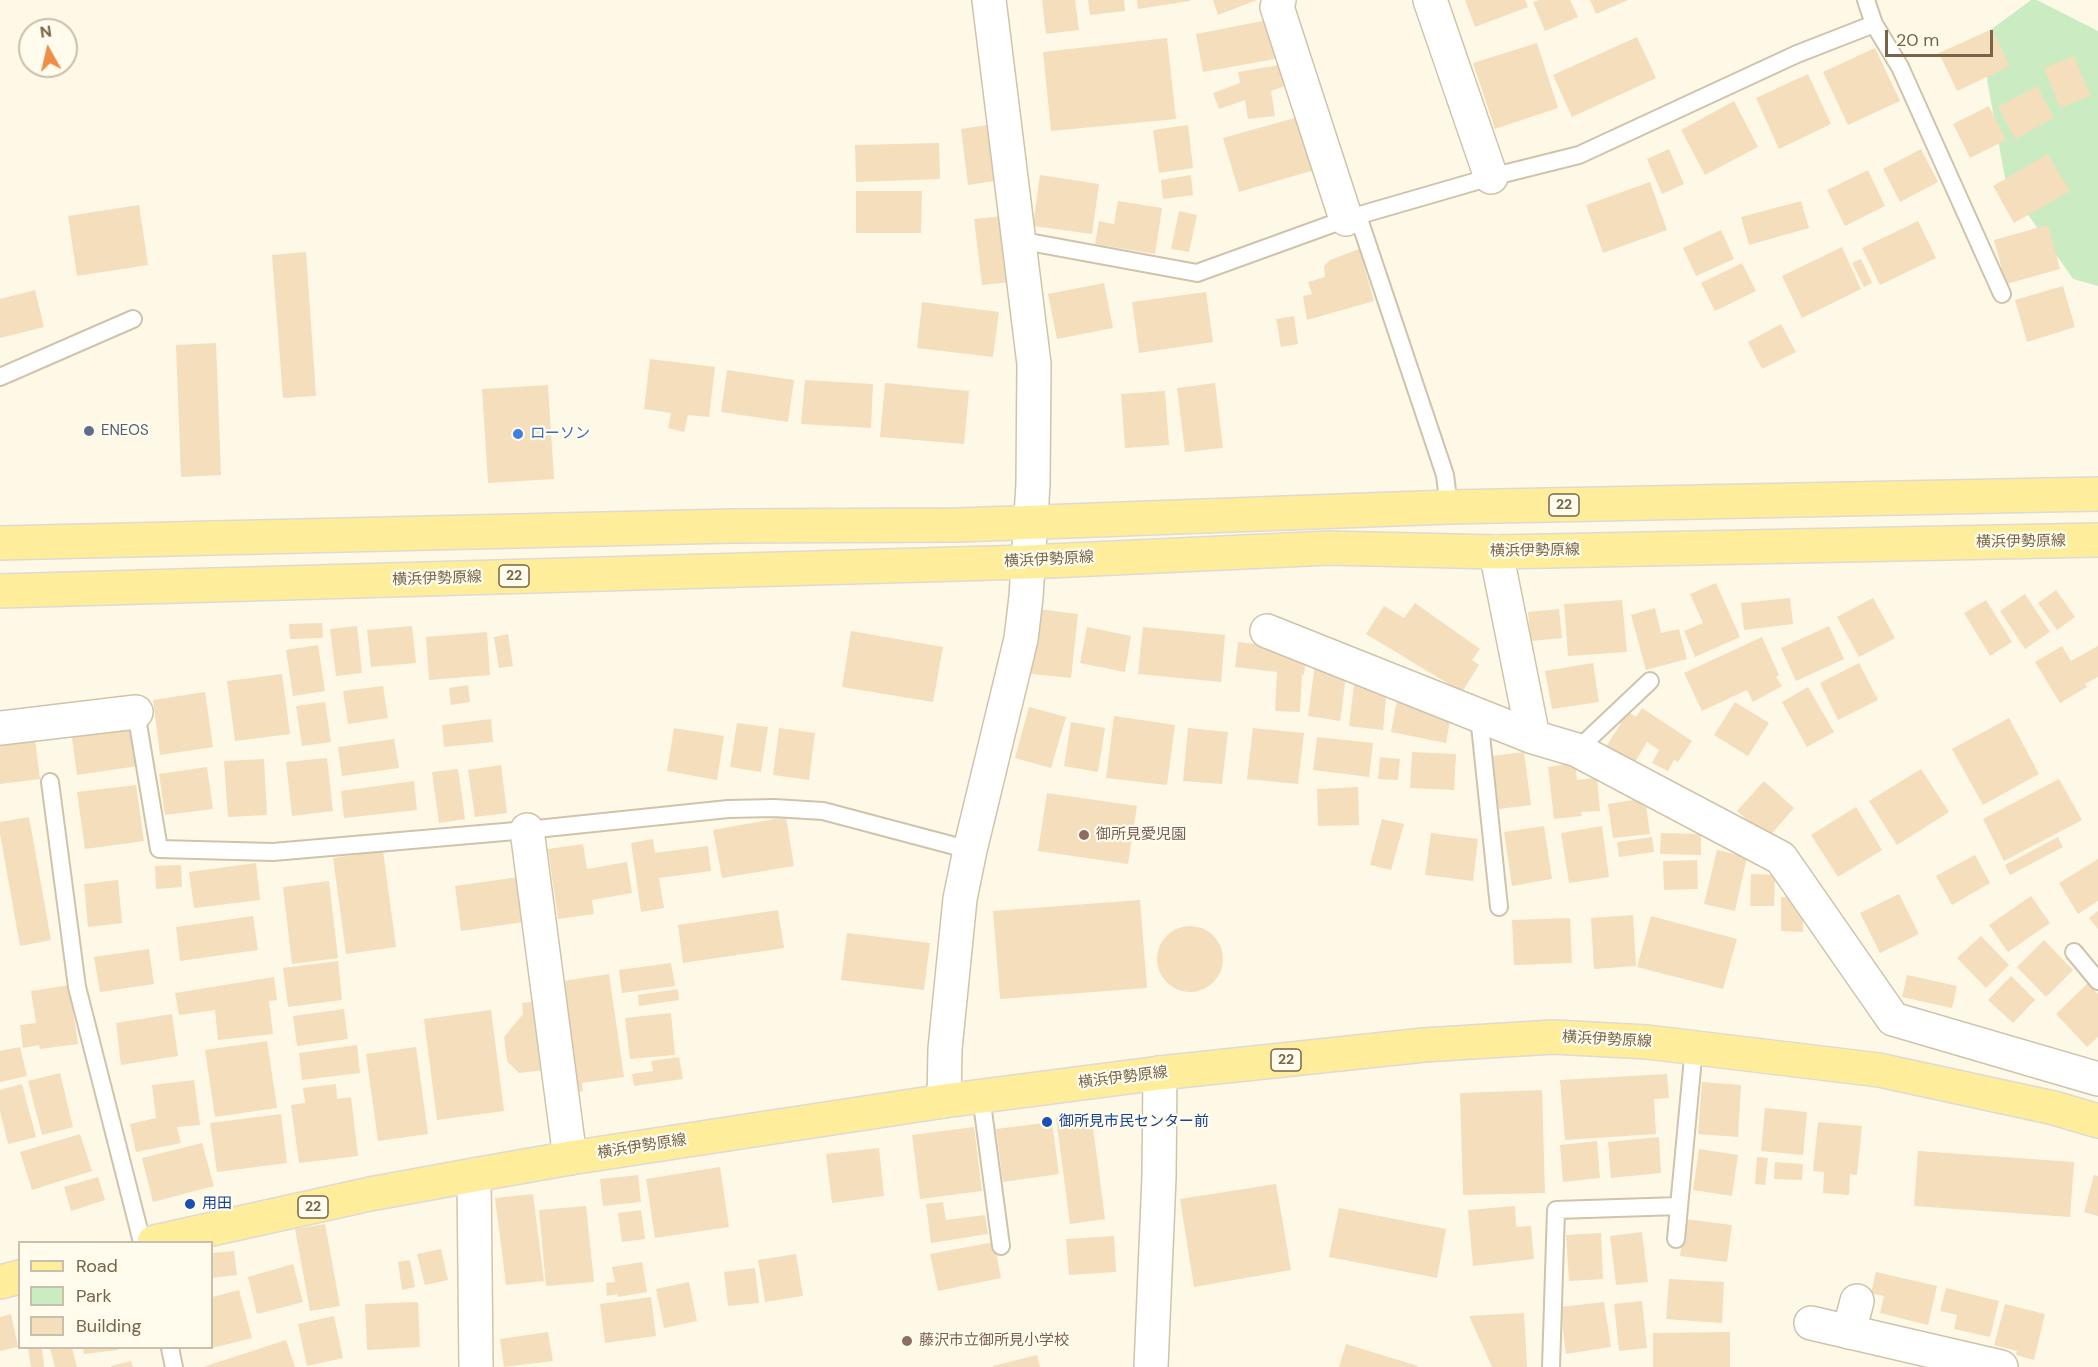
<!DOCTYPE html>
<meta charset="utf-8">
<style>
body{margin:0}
#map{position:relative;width:2098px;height:1367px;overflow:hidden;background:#fdf9e6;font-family:"DM Sans",sans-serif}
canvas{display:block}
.legend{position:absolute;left:18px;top:1241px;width:195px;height:108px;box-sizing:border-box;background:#fffced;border:2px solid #c9bfab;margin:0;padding:8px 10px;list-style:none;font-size:18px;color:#786449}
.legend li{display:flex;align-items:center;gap:12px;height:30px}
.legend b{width:30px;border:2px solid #c9bfab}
.north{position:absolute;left:18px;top:18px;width:60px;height:60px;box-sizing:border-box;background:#fffced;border:2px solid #c9bfab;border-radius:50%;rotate:352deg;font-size:16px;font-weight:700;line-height:24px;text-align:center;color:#786449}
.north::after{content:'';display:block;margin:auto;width:21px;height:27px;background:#ed8e46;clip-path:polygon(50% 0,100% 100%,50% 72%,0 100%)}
.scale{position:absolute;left:1885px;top:30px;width:108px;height:27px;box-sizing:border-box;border:3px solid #786449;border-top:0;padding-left:8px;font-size:18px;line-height:21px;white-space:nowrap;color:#786449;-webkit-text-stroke:4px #fffced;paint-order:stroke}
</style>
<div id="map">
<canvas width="2098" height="1367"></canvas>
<ul class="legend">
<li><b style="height:8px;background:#feee9c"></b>Road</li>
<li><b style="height:16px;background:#cbecc3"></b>Park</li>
<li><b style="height:16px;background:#f4debc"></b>Building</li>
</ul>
<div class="north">N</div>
<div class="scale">20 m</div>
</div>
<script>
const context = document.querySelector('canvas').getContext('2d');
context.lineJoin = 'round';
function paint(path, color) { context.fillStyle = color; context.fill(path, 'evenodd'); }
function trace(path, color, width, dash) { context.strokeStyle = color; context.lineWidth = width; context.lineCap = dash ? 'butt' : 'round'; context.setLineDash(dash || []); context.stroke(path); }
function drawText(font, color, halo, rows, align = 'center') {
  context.font = font + ' "DM Sans","Noto Sans JP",sans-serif'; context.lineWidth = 4.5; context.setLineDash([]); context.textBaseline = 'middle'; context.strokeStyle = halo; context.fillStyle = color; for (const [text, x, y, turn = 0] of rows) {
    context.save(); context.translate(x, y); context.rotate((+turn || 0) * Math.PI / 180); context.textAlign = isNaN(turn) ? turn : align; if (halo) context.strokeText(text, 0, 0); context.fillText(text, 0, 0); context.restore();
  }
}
const green = new Path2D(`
 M2031,0h6l61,31v255l-25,-7 -67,-96 -19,-103 2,-49z`);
const building = new Path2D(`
 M1042,0h33l4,30 -33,4z
 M1088,0h36l1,11 -35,4z
 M1137,0h53v1l-52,8z
 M1213,0h44l-39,15z
 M1465,0h60l3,7 -53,20z
 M1539,0h31l8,17 -33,14 -12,-29z
 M1590,0h38l-32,14z
 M1268,20l7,39 -72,13 -7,-38z
 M1992,29l18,37 -53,25 -18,-38z
 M1637,37l19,41 -84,39 -19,-42z
 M1167,38l9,81 -125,12 -8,-79z
 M1537,43l21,65 -63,21 -22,-66z
 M1875,48l25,53 -52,24 -25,-53z
 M2074,56l16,40 -30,12 -16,-40z
 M1291,63l3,20 -23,8 4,25 -27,3 -3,-19 -26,9 -6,-16 27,-10 -2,-11z
 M1808,74l23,50 -52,25 -23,-51z
 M2037,86l17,32 -39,21 -17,-32z
 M1734,101l24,46 -53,28 -24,-45z
 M1989,106l17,34 -36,18 -17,-34z
 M1298,117l16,53 -75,22 -16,-54z
 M994,124l7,56 -33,5 -7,-56z
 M1188,125l5,43 -34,5 -6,-43z
 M939,143l1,36 -84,3 -1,-37z
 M1669,149l15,35 -22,10 -15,-35z
 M1921,149l17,33 -38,20 -17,-33z
 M2048,154l22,37 -56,32 -21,-37z
 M1868,170l17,36 -40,20 -18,-36z
 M1040,175l59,9 -7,50 -59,-8z
 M1191,175l2,20 -30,4 -2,-19z
 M1650,182l17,48 -64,23 -17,-48z
 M856,191h66l-1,42h-65z
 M1118,201l44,7 -7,46 -60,-10 4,-23 15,3z
 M1801,201l8,27 -60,17 -8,-28z
 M139,205l9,60 -71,11 -9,-60z
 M1179,211l18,4 -8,37 -18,-3z
 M1003,216l8,66 -29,3 -8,-66z
 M1918,221l18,37 -56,27 -18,-37z
 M2048,225l12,44 -54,15 -12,-44z
 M1721,230l13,29 -38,17 -13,-28z
 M1842,247l19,42 -59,29 -20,-42z
 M1359,249l15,52 -67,19 -4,-24 9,-2 -4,-12 17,-5 -1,-11 6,-6z
 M306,252l10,144 -33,2 -11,-143z
 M1861,259l11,24 -8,4 -12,-24z
 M1742,263l14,28 -41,20 -14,-28z
 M1104,283l9,45 -56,11 -9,-45z
 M2063,286l12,41 -48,15 -12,-42z
 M35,290l9,37 -44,11v-39z
 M1206,292l7,50 -74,11 -7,-51z
 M922,302l77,10 -6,45 -76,-9z
 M1294,316l4,28 -17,3 -5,-28z
 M1781,324l15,28 -34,17 -14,-27z
 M216,343l5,132 -40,2 -5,-132z
 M650,359l65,8 -6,50 -21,-2 -4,17 -16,-4 3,-15 -27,-4z
 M727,370l67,10 -6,42 -67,-10z
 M805,380l68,4 -2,44 -70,-4z
 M885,383l84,8 -5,53 -84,-7z
 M1215,383l8,65 -38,4 -8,-64z
 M548,385l6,94 -66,4 -6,-94z
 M1165,391l4,54 -44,3 -4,-54z
 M1716,583l24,54 -45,20 -11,-26 19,-8 -13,-29z
 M2056,590l19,27 -18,13 -19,-27z
 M2025,594l25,38 -25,17 -25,-38z
 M1790,598l3,26 -49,6 -3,-27z
 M1873,598l22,40 -36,19 -22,-40z
 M1622,600l5,52 -59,4 -4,-52z
 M1986,600l26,42 -22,14 -26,-43z
 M1415,603l65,46 -8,11 7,5 -17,27 -96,-58 18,-28 20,12z
 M1655,608l6,25 18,-4 8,30 -41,11 -15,-55z
 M1038,609l40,5 -7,64 -40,-4z
 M1559,609l3,29 -31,3 -3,-29z
 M322,623l1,15 -33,1 -1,-15z
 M357,626l5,47 -26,3 -6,-47z
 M412,626l4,37 -45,4 -4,-37z
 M1829,626l15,33 -48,22 -15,-33z
 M1087,627l44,9 -6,36 -45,-9z
 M1143,627l82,8 -4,47 -83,-8z
 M851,631l92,16 -10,55 -91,-15z
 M487,632l3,43 -61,5 -3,-43z
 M508,634l5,32 -14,2 -5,-31z
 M1762,637l17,38 -3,2 6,9 -29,16 -6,-12 -45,21 -18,-38z
 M1238,642l69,8 -3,25 -2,-1 -2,38 -25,-1 2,-39 -42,-5z
 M318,645l7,46 -32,5 -7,-46z
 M2062,646l9,15 27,-15v31l-13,7 2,3 -27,16 -25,-41z
 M1593,663l6,39 -47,7 -7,-38z
 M1859,663l19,37 -40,20 -18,-37z
 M1315,665l32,4 -7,52 -32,-5z
 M282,674l8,60 -55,7 -8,-60z
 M468,685l2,17 -19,3 -2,-17z
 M1354,685l33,3 -4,42 -34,-4z
 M383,686l5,32 -40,6 -5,-33z
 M1808,687l26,45 -27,15 -25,-45z
 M205,692l8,55 -53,8 -7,-55z
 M1397,700l55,11 -6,32 -55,-11z
 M325,702l6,40 -29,4 -6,-40z
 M1735,702l34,21 -21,33 -34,-21z
 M1029,707l37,10 -15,51 -36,-10z
 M1642,708l50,33 -14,21 -4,-2 -6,11 -16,-8 7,-13 -12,-8 -15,25 -28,-17 24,-38 8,5z
 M1114,716l61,9 -8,60 -61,-7z
 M2009,718l30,56 -56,31 -31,-56z
 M491,719l2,23 -49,5 -2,-22z
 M131,722l7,44 -61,9 -6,-44z
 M1071,722l34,6 -7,44 -34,-6z
 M737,723l31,4 -7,45 -31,-5z
 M674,728l50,8 -7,44 -50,-9z
 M779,728l36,5 -6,47 -36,-5z
 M1188,728l40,4 -6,52 -39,-3z
 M1253,728l51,5 -6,51 -51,-5z
 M34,731l6,48 -40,5v-48z
 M1317,737l56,6 -4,34 -56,-7z
 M394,739l5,29 -57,8 -4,-29z
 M1412,752l44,2 -2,36 -44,-2z
 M1524,752l7,53 -32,4 -7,-53z
 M1380,757l20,2 -2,21 -20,-1z
 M327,758l6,53 -41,5 -6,-54z
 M264,759l3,56 -39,2 -4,-56z
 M1575,763l2,17 20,-2 3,33 -19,1 1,4 -28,3 -6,-52z
 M501,765l6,48 -32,4 -7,-47z
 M207,767l6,42 -48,6 -6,-41z
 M458,769l7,50 -26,4 -7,-51z
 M1921,769l28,43 -52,33 -28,-44z
 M2059,779l23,41 -78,41 -21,-42z
 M414,781l3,29 -73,8 -3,-27z
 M1764,781l30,27 -26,30 -31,-27z
 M136,785l8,56 -59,8 -8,-57z
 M1358,787l1,38 -41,1 -1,-37z
 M1047,793l90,13 -9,58 -90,-13z
 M1645,798l5,36 -37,4 -5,-34z
 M1856,807l26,43 -44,27 -27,-42z
 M29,817l22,123 -31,6 -20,-112v-12z
 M786,817l8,49 -72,12 -9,-48z
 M1382,819l22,5 -13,46 -21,-5z
 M1544,826l8,53 -40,7 -8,-54z
 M1602,826l7,51 -40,6 -8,-50z
 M1431,833l47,6 -5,42 -48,-6z
 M1661,833l40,1v21l-41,-1z
 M1652,837l2,15 -35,5 -2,-15z
 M2058,837l5,10 -53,28 -5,-10z
 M653,839l2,14 53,-7 3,25 -52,7 5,30 -23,4 -10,-69z
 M583,844l4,25 40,-7 5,31 -40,7 2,14 -36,5 -10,-70z
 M1717,850l30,7 -12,54 -31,-7z
 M383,851l13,96 -50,7 -13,-96z
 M1975,855l15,28 -38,22 -16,-29z
 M2098,859v42l-20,13 -19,-31z
 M1697,860l1,29 -34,1 -1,-29z
 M256,863l4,37 -66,8 -5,-36z
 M181,865l1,22 -26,2 -1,-23z
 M1751,874l24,1 -1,31h-24z
 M526,876l5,45 -70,10 -6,-45z
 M118,880l4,43 -34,4 -4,-43z
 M329,881l9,77 -46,6 -9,-77z
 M1899,894l20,40 -39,19 -20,-40z
 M2031,896l19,27 -42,29 -19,-27z
 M1781,897h22v35l-22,-1z
 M1140,900l7,88 -147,11 -7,-88z
 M778,910l6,38 -101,15 -5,-38z
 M2098,911v18l-9,-11z
 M1633,915l3,51 -42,3 -3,-51z
 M253,916l5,34 -78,11 -4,-34z
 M1651,916l86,23 -14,50 -86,-22z
 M1570,918l2,45 -58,2 -2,-45z
 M1157 959a33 33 0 1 1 66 0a33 33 0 1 1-66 0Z
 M847,933l83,10 -6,47 -83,-10z
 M1981,936l28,29 -23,23 -29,-30z
 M2044,940l29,30 -27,27 -29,-30z
 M149,949l5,35 -54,8 -6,-35z
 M338,961l4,39 -54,7 -5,-39z
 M671,963l4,23 -53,7 -3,-23z
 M609,974l15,103 -42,6 1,8 -16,3 -11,-112z
 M1907,975l50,11 -5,22 -50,-11z
 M2011,976l24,24 -22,23 -25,-23z
 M274,977l3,23 -8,1 4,33 -55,6 -3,-30 -36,5 -4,-22z
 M2088,983l10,11v43l-11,10 -31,-33z
 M69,985l9,59 -38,5 -1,-4 -16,3 -3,-23 16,-2 -5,-32z
 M678,989l1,11 -40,6 -1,-11z
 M545,1000l10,69 -36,4 -12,-12 -3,-24 19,-23 -1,-11z
 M344,1009l4,30 -51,7 -4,-30z
 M491,1010l13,101 -67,9 -13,-101z
 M671,1013l4,42 -45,4 -5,-41z
 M172,1014l6,42 -57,9 -5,-42z
 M267,1041l10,67 -62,9 -10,-67z
 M357,1045l3,28 -58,7 -3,-27z
 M20,1047l7,29 -27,6v-31z
 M416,1047l12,87 -50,7 -12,-87z
 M679,1057l4,22 -49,7 -2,-12 21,-3 -2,-10z
 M60,1073l13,54 -31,8 -14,-54z
 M1667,1074l2,24 -15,1 2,35 -91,6 -5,-60z
 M194,1080l6,45 -23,2 4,16 -45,9 -6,-28 26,-6 -4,-33z
 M1702,1082l39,3 -3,52 -40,-3z
 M22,1084l14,53 -28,7 -8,-33v-21z
 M336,1084l1,15 14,-2 7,59 -59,7 -8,-58 14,-2 -2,-15z
 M1542,1090l3,103 -82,2 -3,-102z
 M1765,1108l42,4 -4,43 -42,-4z
 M1091,1113l14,106 -35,5 -14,-106z
 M281,1114l6,49 -70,9 -7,-49z
 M1052,1122l7,52 -56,8 -7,-53z
 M1818,1122l44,4 -5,49 -7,-1 -1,21 -26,-2 1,-21 -11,-1z
 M974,1127l8,64 -62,8 -8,-64z
 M80,1134l12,37 -60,19 -12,-38z
 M1659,1137l2,36 -50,5 -3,-36z
 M1597,1141l3,37 -37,4 -3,-37z
 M202,1143l12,43 -61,16 -11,-44z
 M879,1148l5,48 -52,7 -6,-49z
 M1699,1149l39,6 -6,41 -39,-6z
 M1918,1151l156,11 -4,55 -156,-11z
 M1757,1157l11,1 -3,27 -10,-1z
 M1775,1162l28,2 -1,16 -28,-1z
 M720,1167l9,60 -74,11 -9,-59z
 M638,1175l3,27 -38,4 -3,-27z
 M2094,1175l4,1v40l-14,-4z
 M98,1177l7,23 -34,11 -7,-24z
 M1276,1184l15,86 -97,17 -14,-88z
 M533,1194l11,87 -38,4 -11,-87z
 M943,1202l3,18 39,-5 3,19 -57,9 -5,-39z
 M586,1206l8,76 -48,4 -7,-76z
 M1515,1206l1,21 15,-1 3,33 -61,7 -5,-56z
 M1339,1208l107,21 -9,49 -108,-21z
 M641,1210l4,29 -23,3 -4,-29z
 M1685,1219l47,6 -5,37 -47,-6z
 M325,1224l15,82 -30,5 -15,-82z
 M1642,1232l6,50 -32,3 -6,-49z
 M1601,1233l2,46 -34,2 -3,-46z
 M1114,1236l2,36 -47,3 -3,-36z
 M994,1242l7,36 -63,13 -8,-37z
 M441,1249l7,31 -23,5 -8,-31z
 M234,1251l3,24 -25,3v-25z
 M796,1254l7,42 -38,6 -7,-42z
 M410,1260l5,27 -13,3 -4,-28z
 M642,1262l5,30 -29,5 -1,-3 -10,2 -1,-13 9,-1 -3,-15z
 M293,1264l10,38 -46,12 -9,-37z
 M755,1268l4,35 -31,3 -4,-34z
 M1876,1272l61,14 -9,39 -48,-12 4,-17 -13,-3z
 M1669,1279l55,3 -2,41 -56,-4z
 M689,1282l8,39 -33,7 -8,-39z
 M1946,1288l53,13 -9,36 -36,-8 3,-14 -17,-4z
 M239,1290l13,48 -40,10v-51z
 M651,1297l5,39 -51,7 -5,-39z
 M1642,1301l5,47 -28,3 -5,-47z
 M418,1302l2,45 -53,3 -2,-46z
 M1604,1302l7,45 -45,7 -6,-47z
 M2005,1304l40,10 -11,46 -18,-5 1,-4 -23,-6z
 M1524,1313l3,54h-35l-23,-51z
 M11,1314l7,33 -18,4v-34z
 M334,1316l9,42 -36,8 -9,-42z
 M548,1332l5,29 -49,6 -4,-28z
 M1730,1332v35h-77v-34z
 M286,1340l9,27h-92z
 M1346,1344l72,22v1h-79z
 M28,1348h14l2,19h-13z
 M50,1348h22l5,19h-22z
 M83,1348h35v2l-34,4z
 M1037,1355l3,12h-47v-1z
 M131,1361l2,6h-22v-1z`);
const lane = new Path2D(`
 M1866,0l8,24 26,43 102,227
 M1358,216l87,259 4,32
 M1018,240l179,33 149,-54 145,-42 88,-22 218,-101 77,-30
 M0,377l133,-58
 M136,712l23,137 114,3 254,-22 201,-21 46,-1 49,3 147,39
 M1479,716l20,191
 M1577,750l73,-69
 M50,782l27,205 65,255
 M2074,952l24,29
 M981,1096l20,150
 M1676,1239l18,-192
 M170,1348l4,19
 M1551,1367l5,-157 123,-4`);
const street = new Path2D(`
 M1279,0l-2,7 69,212
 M1430,0l61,177
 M1496,552l37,185
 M1267,631l266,106 44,13 204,108 112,161 205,60
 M0,728l136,-16
 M527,830l43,328
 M944,1101l1,-52 15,-150 10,-49 51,-211 5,-42 7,-113 1,-120 -45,-364
 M1811,1323l190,44
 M1849,1332l8,-31
 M1151,1367l8,-190 1,-104`);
const secondary = new Path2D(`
 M474,1175l2,192`);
const primary = new Path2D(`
 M0,543l731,-17 228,-1 490,-18 649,-13
 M0,591l1028,-29 302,-14 166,4 602,-12
 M154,1242l216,-48 104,-19 96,-17 374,-57 216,-28 264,-28 129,-8 94,5 232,28 175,38 44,13
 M0,1282l20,-5`);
const markers = [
 [89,431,6,"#5c6f8a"],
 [518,434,6,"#3f7fe0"],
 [1084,835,6,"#8d6e63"],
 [1047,1122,6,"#1a4fb4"],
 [190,1204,6,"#1a4fb4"],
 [907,1341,6,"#8d6e63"]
];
const shields = [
 [1564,505,30],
 [514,576,30],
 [1286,1060,30],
 [313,1207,30]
];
const shieldNames = [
 ["22",1564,505],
 ["22",514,576],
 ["22",1286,1060],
 ["22",313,1207]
];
const serviceNames = [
 ["ENEOS",101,431]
];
const shopNames = [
 ["ローソン",530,434]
];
const streetNames = [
 ["横浜伊勢原線",2021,542,-1],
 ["横浜伊勢原線",1535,551,-1],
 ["横浜伊勢原線",1049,560,-3],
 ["横浜伊勢原線",437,579,-2],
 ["横浜伊勢原線",1607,1040,3],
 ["横浜伊勢原線",1123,1078,-7],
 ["横浜伊勢原線",642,1147,-9]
];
const educationNames = [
 ["御所見愛児園",1096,835],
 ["藤沢市立御所見小学校",919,1341]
];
const transitNames = [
 ["御所見市民センター前",1059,1122],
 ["用田",202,1204]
];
paint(green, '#cbecc3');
paint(building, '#f4debc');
trace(lane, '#d0c3ab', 20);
trace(street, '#d0c3ab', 36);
trace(secondary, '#d3c5a8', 36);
trace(primary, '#dfdad3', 36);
trace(lane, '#fff', 16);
trace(street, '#fff', 33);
trace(secondary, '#fff', 33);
trace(primary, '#feee9c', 33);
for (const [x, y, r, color] of markers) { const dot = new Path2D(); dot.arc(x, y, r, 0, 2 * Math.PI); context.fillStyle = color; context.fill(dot); trace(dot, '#fffced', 2); }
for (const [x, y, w] of shields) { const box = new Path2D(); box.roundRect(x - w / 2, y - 11, w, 22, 4.5); context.fillStyle = '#fffced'; context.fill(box); trace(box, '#786449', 1.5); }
drawText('bold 14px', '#786449', null, shieldNames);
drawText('15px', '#4e5e75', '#fffced', serviceNames, 'left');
drawText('15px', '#366cbe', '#fffced', shopNames, 'left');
drawText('15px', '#786449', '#fffced', streetNames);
drawText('15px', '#785e54', '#fffced', educationNames, 'left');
drawText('15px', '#164399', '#fffced', transitNames, 'left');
</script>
